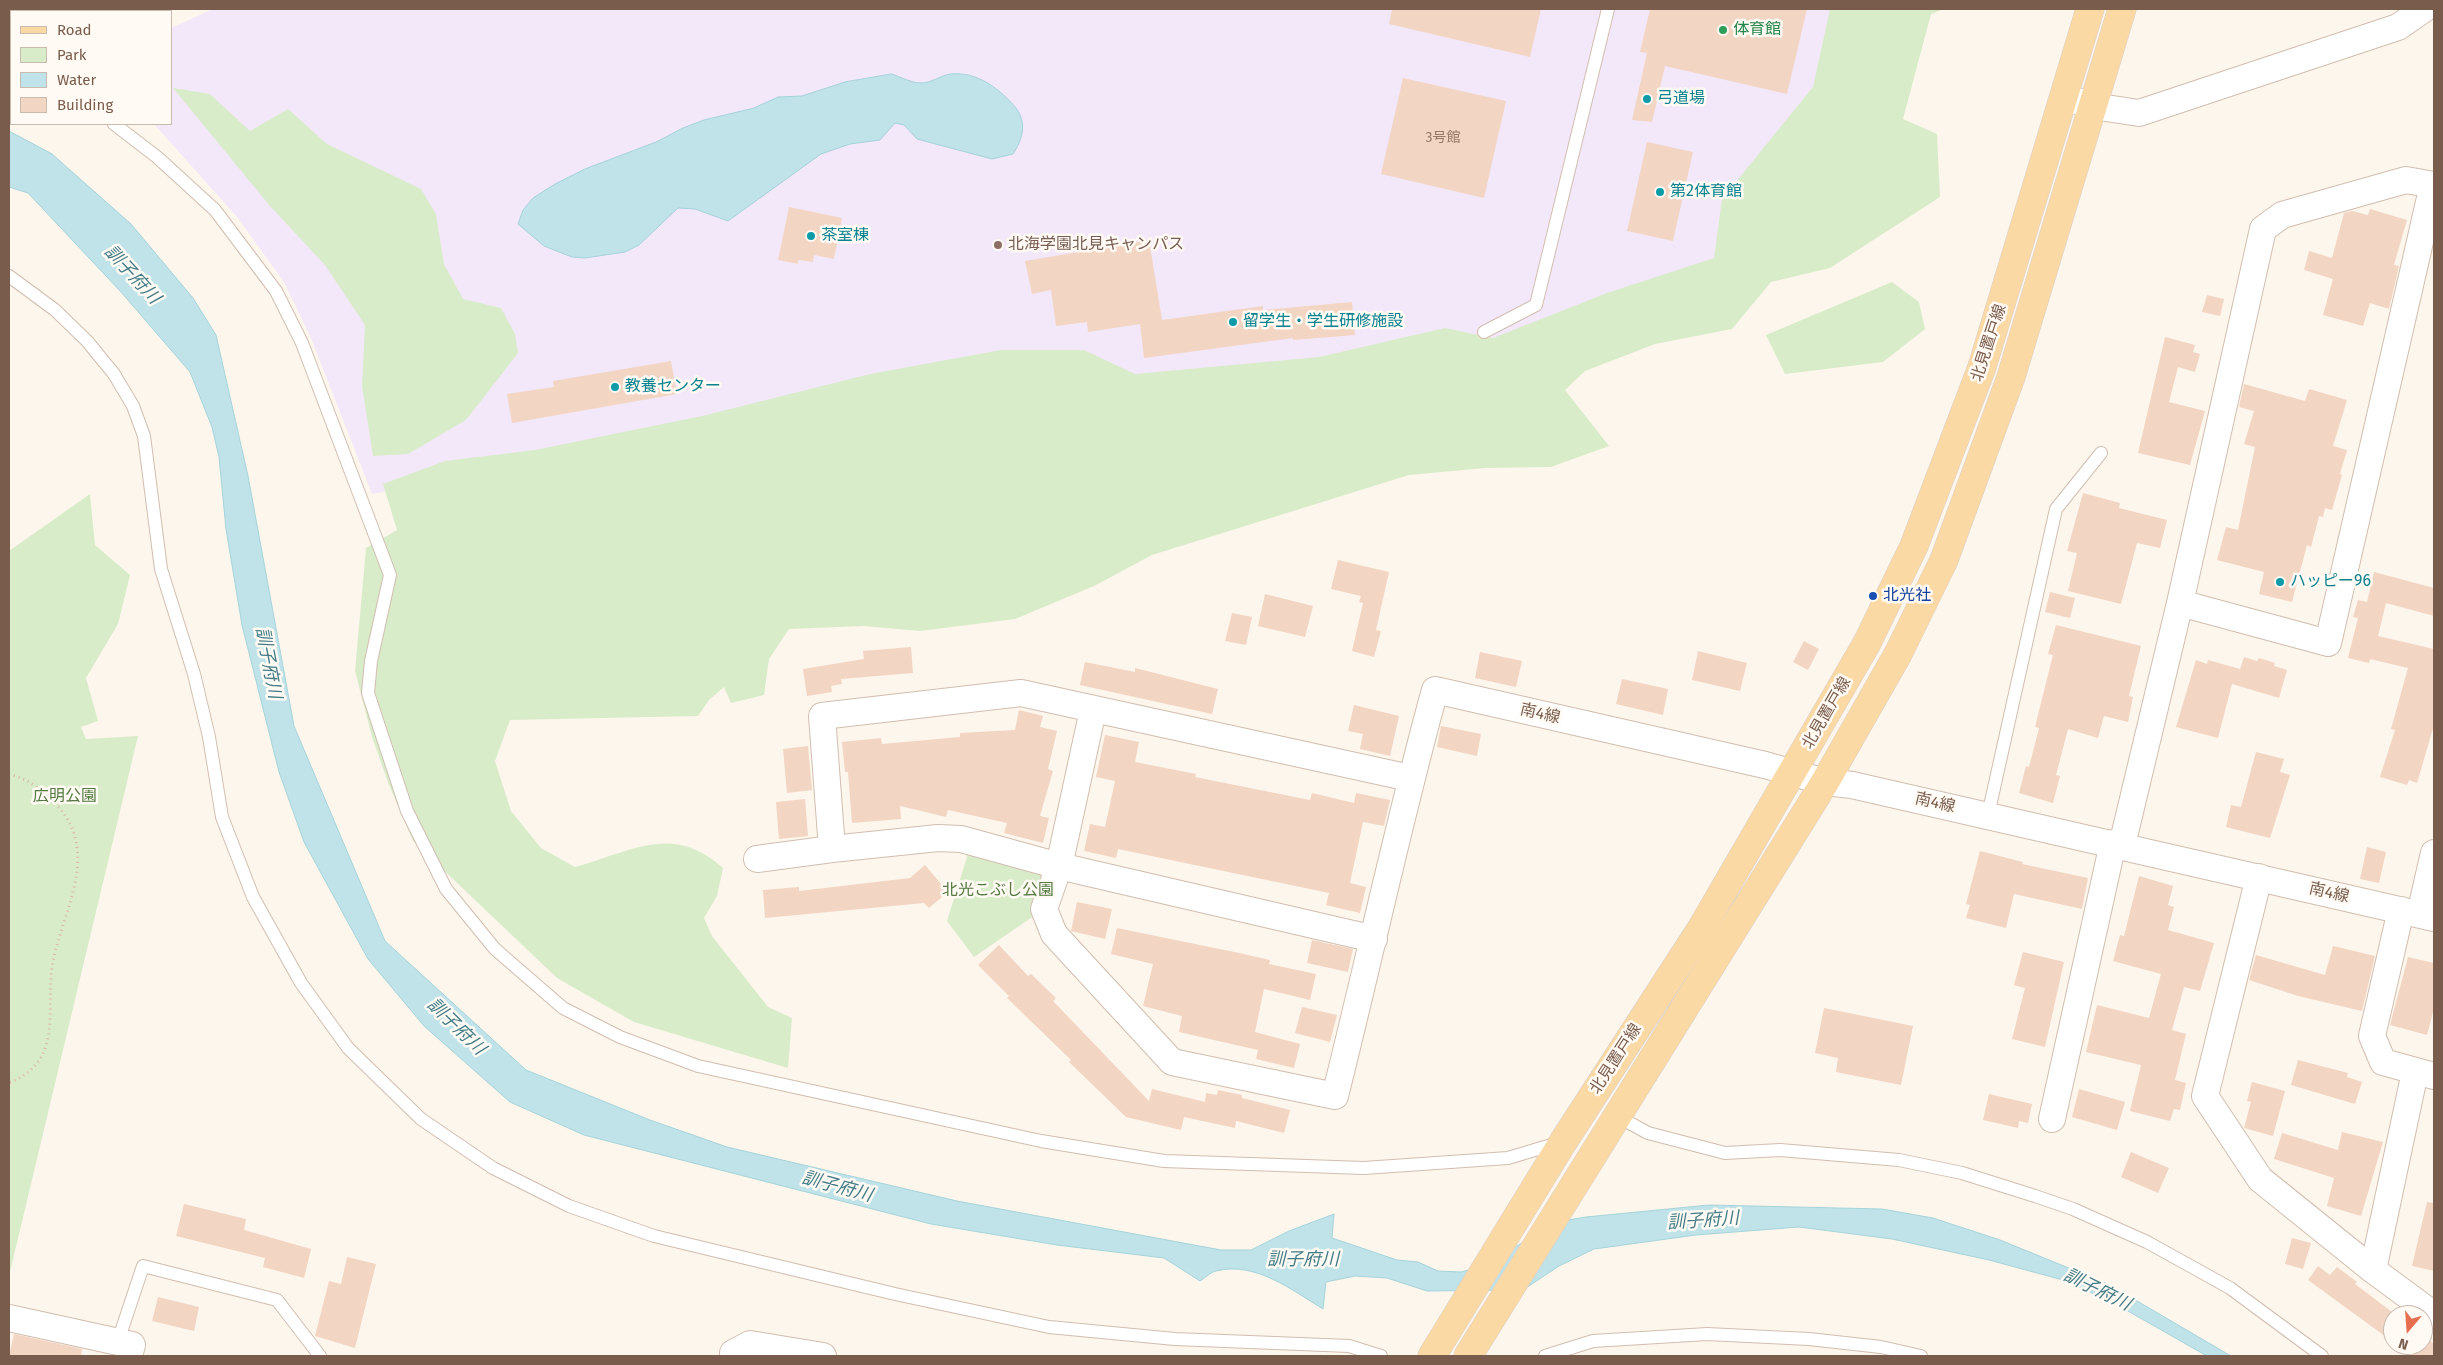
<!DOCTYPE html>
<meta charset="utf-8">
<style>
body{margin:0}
#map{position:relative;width:2443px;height:1365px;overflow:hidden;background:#fdf6ec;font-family:"Fira Sans",sans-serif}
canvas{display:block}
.frame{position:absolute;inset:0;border:10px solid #7a5c4d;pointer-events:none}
.legend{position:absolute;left:10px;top:10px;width:162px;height:115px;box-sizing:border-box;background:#fffaf3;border:1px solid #cabbb1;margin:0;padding:6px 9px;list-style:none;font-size:15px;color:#7a5c4d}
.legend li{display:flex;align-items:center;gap:10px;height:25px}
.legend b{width:25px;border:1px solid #cabbb1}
.north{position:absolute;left:2383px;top:1305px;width:50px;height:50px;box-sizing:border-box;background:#fffaf3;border:1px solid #cabbb1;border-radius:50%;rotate:198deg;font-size:14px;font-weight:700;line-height:20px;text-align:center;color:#7a5c4d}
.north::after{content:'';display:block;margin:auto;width:18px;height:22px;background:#e76f51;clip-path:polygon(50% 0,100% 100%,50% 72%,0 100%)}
</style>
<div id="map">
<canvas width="2443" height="1365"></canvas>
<div class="frame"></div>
<ul class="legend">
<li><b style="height:6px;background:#fbd9a5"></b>Road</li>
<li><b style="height:14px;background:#d8ecc9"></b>Park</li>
<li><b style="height:14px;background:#bfe3e8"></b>Water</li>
<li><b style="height:14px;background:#f3d5c3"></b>Building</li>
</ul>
<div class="north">N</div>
</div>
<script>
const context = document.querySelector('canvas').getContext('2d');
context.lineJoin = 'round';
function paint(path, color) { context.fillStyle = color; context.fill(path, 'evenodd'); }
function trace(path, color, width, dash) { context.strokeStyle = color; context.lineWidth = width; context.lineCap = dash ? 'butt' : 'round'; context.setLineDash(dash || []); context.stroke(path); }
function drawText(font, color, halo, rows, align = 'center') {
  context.font = font + ' "Fira Sans","Noto Sans JP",sans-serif'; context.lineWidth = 5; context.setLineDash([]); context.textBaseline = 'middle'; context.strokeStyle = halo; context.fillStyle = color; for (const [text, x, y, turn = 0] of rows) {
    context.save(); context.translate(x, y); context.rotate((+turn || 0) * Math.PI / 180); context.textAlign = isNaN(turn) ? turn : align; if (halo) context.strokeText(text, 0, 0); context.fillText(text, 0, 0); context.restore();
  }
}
const education = new Path2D(`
 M213,9h1689l-178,264 -232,74 -958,113 -162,34 -61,-156 -27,-56 -47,-65 -83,-93h17v-96z`);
const green = new Path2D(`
 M1830,9h114l-13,5 -28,105 34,15 3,63 -110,71 -59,14 -39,47 -77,15 -70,27 -20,19 44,56 -58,21 -66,1 -76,7 -257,80 -58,31 -79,33 -95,12 -57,-5 -74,3 -20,30 -5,36 -33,8 -7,-16 -15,13 -11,16 -188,4 -15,41 16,50 30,37 34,19c56,-15 97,-45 148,1l-6,28 -13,22 8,18 56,71 24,11 -4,50 -154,-46 -77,-44 -144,-137 -24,-56 -17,-48 -17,-66 11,-123 31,-18 -14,-46 62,-23 90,-11 167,-34 168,-42 131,-24h83l51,24 184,-17 126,-29 48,10 114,-45 107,-35 8,-59 91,-112z
 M173,88l37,6 40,37 38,-22 39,35 94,45 15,25 8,50 19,35 38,9 14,26 3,19 -52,67 -58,34 -35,2 -11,-70 3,-61 -40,-60 -55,-59z
 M1892,282l27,20 6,27 -42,33 -98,12 -19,-39z
 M90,494l5,51 35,30 -12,49 -32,54 12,43 -17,6 5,12 52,-3 -129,540v-725z
 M961,839l98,27 -15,43 -70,48 -27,-36 20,-64z`);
const water = new Path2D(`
 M892,74c8,3 20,9 29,9 10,0 19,-7 29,-9 27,-3 50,15 66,34 11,15 7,31 -3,46l-21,5 -75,-20 -13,-14 -9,-2 -15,17 -30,4 -29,10 -93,67 -33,-12 -17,-1 -39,37 -14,7 -40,6 -13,-1 -28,-11 -26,-22 5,-14 10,-12 22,-14 30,-15 71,-27 27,-14 21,-8 50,-12 24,-11 24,-1 43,-14z
 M9,131l43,23 79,70 62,74 23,37 32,141 46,250 91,215 141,129 124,50 77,27 230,54 264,49h30l38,-19 45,-17 -2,24 65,22 21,2 20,9 23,1 25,-7 70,-43 30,-5 123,-12 173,4 51,9 67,22 108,44 123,72h-24l-95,-54 -49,-22 -74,-20 -97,-21 -93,-12 -103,8 -102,14 -35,17 -36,24 -96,1 -40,-13 -32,-2 -29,6 -3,27c-31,-19 -68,-48 -107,-38 -5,1 -11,7 -16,10l-36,-23 -107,-13 -126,-21 -347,-89 -74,-33 -86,-76 -56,-67 -64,-117 -25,-70 -37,-147 -16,-96 -7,-72 -7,-30 -22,-55 -69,-80 -93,-99 -19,-6z`);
const building = new Path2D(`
 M1392,9h149l-11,48 -141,-33z
 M1650,9h157l-20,85 -122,-28 -13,56 -20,-2 15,-67 -7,-1z
 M1403,78l103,23 -22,97 -103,-24z
 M1647,142l46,10 -20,89 -46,-10z
 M789,207l53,11 -8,41 -20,-4 -1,7 -15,-2v4l-20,-4z
 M2370,209l37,11 -13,45 5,1 -10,43 -19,-6 -7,23 -40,-11 10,-36 -29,-9 5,-19 23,7 12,-45 8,-2 16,4z
 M1149,240l13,80 101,-14v4l89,-8 3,33 -62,5v-2l-149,20 -4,-34 -52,8 -1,-10 -31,4 -5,-36 -19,4 -7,-33z
 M2207,295l17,4 -4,17 -18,-4z
 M2165,337l30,8 -2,7 7,2 -5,18 -17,-5 -9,35 36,9 -15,54 -52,-12z
 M671,361l6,33 -165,29 -5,-29 47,-7 -1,-6z
 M2244,384l61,17 4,-12 38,11 -14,46 14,4 -7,24 2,1 -10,35 -7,-2 -2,9 -4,-1 -8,31 -4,-2 -15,57 -33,-8 5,-22 -47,-12 9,-33 12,3 17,-83 -11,-3 10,-33 -15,-4z
 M2083,493l37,10 -1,5 48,12 -7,28 -23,-5 -16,61 -53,-13 9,-38 -10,-2z
 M1338,560l51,12 -13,58 5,1 -7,26 -22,-6 11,-48 -4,-1 2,-6 -30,-7z
 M2374,572l60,16v28l-48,-13 -8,33 56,13v76l-17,58 -8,-3 -2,5 -27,-8 15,-47 -4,-1 17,-61 -38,-9 -1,4 -21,-5 10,-40 -5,-1 5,-17 9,2z
 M2050,592l25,6 -5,20 -25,-6z
 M1265,594l48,12 -8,31 -47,-11z
 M1232,613l20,4 -6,28 -21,-4z
 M2056,625l85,21 -12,50 4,1 -5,25 -24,-6 -6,22 -30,-9 -12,46 4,1 -7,27 -34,-10 7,-27 3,1 10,-39 -4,-1 18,-72 -5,-1z
 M1804,641l15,8 -11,21 -15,-8z
 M911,647l2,26 -72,6 1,5 -11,2 1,6 -25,4 -4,-27 61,-10 -1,-8z
 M1698,651l49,12 -7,28 -48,-11z
 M1480,652l42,9 -6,26 -41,-9z
 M2244,657l13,4 2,-3 16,5 -1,3 13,4 -8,28 -47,-14 -14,54 -42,-11 20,-67 11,4 1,-4 32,9z
 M1085,662l50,10v-4l83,21 -6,25 -132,-29z
 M1622,679l46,10 -5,26 -47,-11z
 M1354,705l45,11 -9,40 -30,-7 3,-15 -15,-3z
 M1019,710l24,6 -3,11 17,4 -9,38 5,2 -13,45 9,2 -6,25 -39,-10 3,-10 -59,-13 -2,7 -46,-11 1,13 -49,4 -4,-51h-3l-3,-30 39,-4 1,6 78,-7v-4l55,-3z
 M1441,726l40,8 -4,22 -40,-9z
 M1105,735l34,7 -4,20 61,12 -1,3 115,23 2,-7 42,10 2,-10 34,7 -6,26 -21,-4 -13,61 16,4 -6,26 -34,-8 3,-12 -211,-44 -2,9 -32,-7 6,-27 15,3 10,-46 -19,-4z
 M808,746l4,44 -25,3 -4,-44z
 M2256,752l28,7 -4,13 10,3 -20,63 -44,-11 5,-22 10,2z
 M805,799l3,37 -29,3 -3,-37z
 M2367,847l19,5 -7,31 -19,-4z
 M1980,851l43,11 -1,2 66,14 -6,31 -68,-15 -8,34 -40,-10 4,-13 -4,-1z
 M925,865l23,27 -19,16 -5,-5 -159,15 -2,-28 36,-3v4l111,-13z
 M2139,876l34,10 -5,19 6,2 -6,23 46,13 -14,48 -16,-4 -12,43 14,4 -11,46 11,3 -6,27 -6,-1 -4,12 -40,-10 11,-46 -55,-13 11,-47 52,13 12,-44 -48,-13 7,-26 4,1z
 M1077,902l35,7 -7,30 -34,-8z
 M1117,928l122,25 31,7 -1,4 47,10 -6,26 -46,-11 -9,43 45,12 -6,24 -38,-9 2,-9 -79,-18 3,-16 -39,-10 10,-42 -42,-10z
 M1312,940l41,9 -5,23 -41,-9z
 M999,945l29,31 3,-2 25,24 -3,3 96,100 3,-12 53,13 1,-9 11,2 1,-5 24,5v3l48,12 -6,23 -48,-12 -1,7 -51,-11 -3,13 -55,-13 -57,-55 2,-2 -64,-62 2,-2 -31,-31z
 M2333,946l42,10 -13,55 -64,-15 -49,-16 7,-25 69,20z
 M2023,952l41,10 -19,85 -33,-8 13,-51 -11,-3z
 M2408,957l26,6v45l-7,27 -37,-10z
 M1302,1007l35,8 -7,27 -35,-9z
 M1824,1008l89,18 -12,59 -65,-13 2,-14 -23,-5z
 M2298,1060l50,13 -1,4 15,5 -7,22 -64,-19z
 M2252,1082l33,9 -12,45 -29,-8 7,-26 -4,-1z
 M2079,1089l46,13 -8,28 -45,-13z
 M1989,1094l43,10 -4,19 -9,-2 -1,7 -35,-8z
 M2342,1132l41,10 -22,74 -34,-10 7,-28 -60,-19 8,-26 56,17z
 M2131,1152l38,16 -11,25 -37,-16z
 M2427,1202l7,1v68l-22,-5z
 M184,1204l62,15 -2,11 67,19 -7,29 -41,-11 2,-9 -89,-22z
 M2292,1238l19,5 -8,26 -18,-5z
 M347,1257l29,7 -21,84 -40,-12 14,-55 12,3z
 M2318,1266l12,9 7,-8 20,15 -2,2 41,31h-3v27l-85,-62z
 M158,1297l41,10 -5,24 -42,-10z
 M14,1334l68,15 -1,7h-72z
 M2423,1335l11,9v12h-24l-14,-11h27z`);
const path = new Path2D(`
 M9,774c19,5 34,16 47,30 45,48 8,104 -3,157 -9,48 13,99 -44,122`);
const lane = new Path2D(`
 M144,11l5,-2
 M114,124l43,33 58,53 61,81 26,52 88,232 -19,86 -3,32 39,118 39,78 49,60 68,59 57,29 78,29 343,75 123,20 200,7 144,-10 50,-15
 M9,276l46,34 32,31 27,33 19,32 11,30 17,133 33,105 15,63 13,80 31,80 48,86 47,65 73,71 72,49 76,38 85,30 241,58 154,33 126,12 174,7 32,10
 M1484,332l52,-27 72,-296
 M1988,815l68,-306 45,-56
 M1617,1116l31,17 77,20 55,-3 119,10 63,13 73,23 38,13 74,33 83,46 92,68
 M118,1341l25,-75 134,34 43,56
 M1545,1356l48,-15 114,-7 102,5 72,8 40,9`);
const street = new Path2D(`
 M2064,97l29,9 46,7 259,-86 26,-18
 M2180,603l148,40 105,-458
 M1093,710l-34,156 -15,43 10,25 118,128 163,34c34,-135 63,-272 100,-406l330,75 60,17 27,3 582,133
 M2122,845l58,-242 83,-374 19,-14 124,-35 28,5
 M832,849l-10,-133 199,-23 389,85
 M757,859l75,-10 106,-11 23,1 98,27 315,73
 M2259,877l-54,219 55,83 113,91 61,45
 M2401,910l-29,126 11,26 51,14
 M2420,914l14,-61
 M2052,1119l61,-276
 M2373,1270l42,-198
 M9,1318l123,27 -3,11
 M733,1353l17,-9 73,12`);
const primary = new Path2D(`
 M1432,1356l131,-214 138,-213 166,-286 47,-97 68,-179 108,-358
 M1468,1356l357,-574 73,-128 46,-94 67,-183 111,-368`);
const markers = [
 [1723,30,5,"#2e9e5b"],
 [1647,99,5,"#0f9aa8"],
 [1660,192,5,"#0f9aa8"],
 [811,236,5,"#0f9aa8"],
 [998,245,5,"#8d6e63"],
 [1233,322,5,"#0f9aa8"],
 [615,387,5,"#0f9aa8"],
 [2280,582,5,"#0f9aa8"],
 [1873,596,5,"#1a4fb4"]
];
const numberNames = [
 ["3号館",1443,138]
];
const leisureNames = [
 ["体育館",1733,30]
];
const cultureNames = [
 ["弓道場",1657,99],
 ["第2体育館",1670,192],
 ["茶室棟",821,236],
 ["留学生・学生研修施設",1243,322],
 ["教養センター",625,387],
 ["ハッピー96",2290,582]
];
const educationNames = [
 ["北海学園北見キャンパス",1008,245]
];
const streetNames = [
 ["北見置戸線",1989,343,-72],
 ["北見置戸線",1827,713,-60],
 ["南4線",1540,714,13],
 ["南4線",1935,803,13],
 ["南4線",2329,893,13],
 ["北見置戸線",1616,1059,-57]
];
const transitNames = [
 ["北光社",1883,596]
];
const parkNames = [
 ["広明公園",65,797],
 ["北光こぶし公園",998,891]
];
const waterNames = [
 ["訓子府川",132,275,47],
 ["訓子府川",268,663,79],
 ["訓子府川",456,1027,44],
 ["訓子府川",837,1187,15],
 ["訓子府川",1703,1221,-4],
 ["訓子府川",1303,1260],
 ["訓子府川",2097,1290,26]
];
paint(education, '#f3e8fa');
paint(green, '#d8ecc9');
paint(water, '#bfe3e8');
trace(water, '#a5d3da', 1);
paint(building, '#f3d5c3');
trace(lane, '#d1beb0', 14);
trace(street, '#d1beb0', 28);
trace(primary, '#dad1cd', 29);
trace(path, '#d9b8a5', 3, [1, 4]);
trace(lane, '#fff', 12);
trace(street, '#fff', 26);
trace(primary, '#fbd9a5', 28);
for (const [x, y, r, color] of markers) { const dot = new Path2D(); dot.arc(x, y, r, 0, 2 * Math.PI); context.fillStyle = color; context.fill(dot); trace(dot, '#fffaf3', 2); }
drawText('14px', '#987a6a', null, numberNames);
drawText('16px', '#27864d', '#fffaf3', leisureNames, 'left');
drawText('16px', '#0d838f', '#fffaf3', cultureNames, 'left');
drawText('16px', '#785e54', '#fffaf3', educationNames, 'left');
drawText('16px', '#7a5c4d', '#fffaf3', streetNames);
drawText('16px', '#164399', '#fffaf3', transitNames, 'left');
drawText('16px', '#537a41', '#fffaf3', parkNames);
drawText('italic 18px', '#437c86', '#fffaf3', waterNames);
</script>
